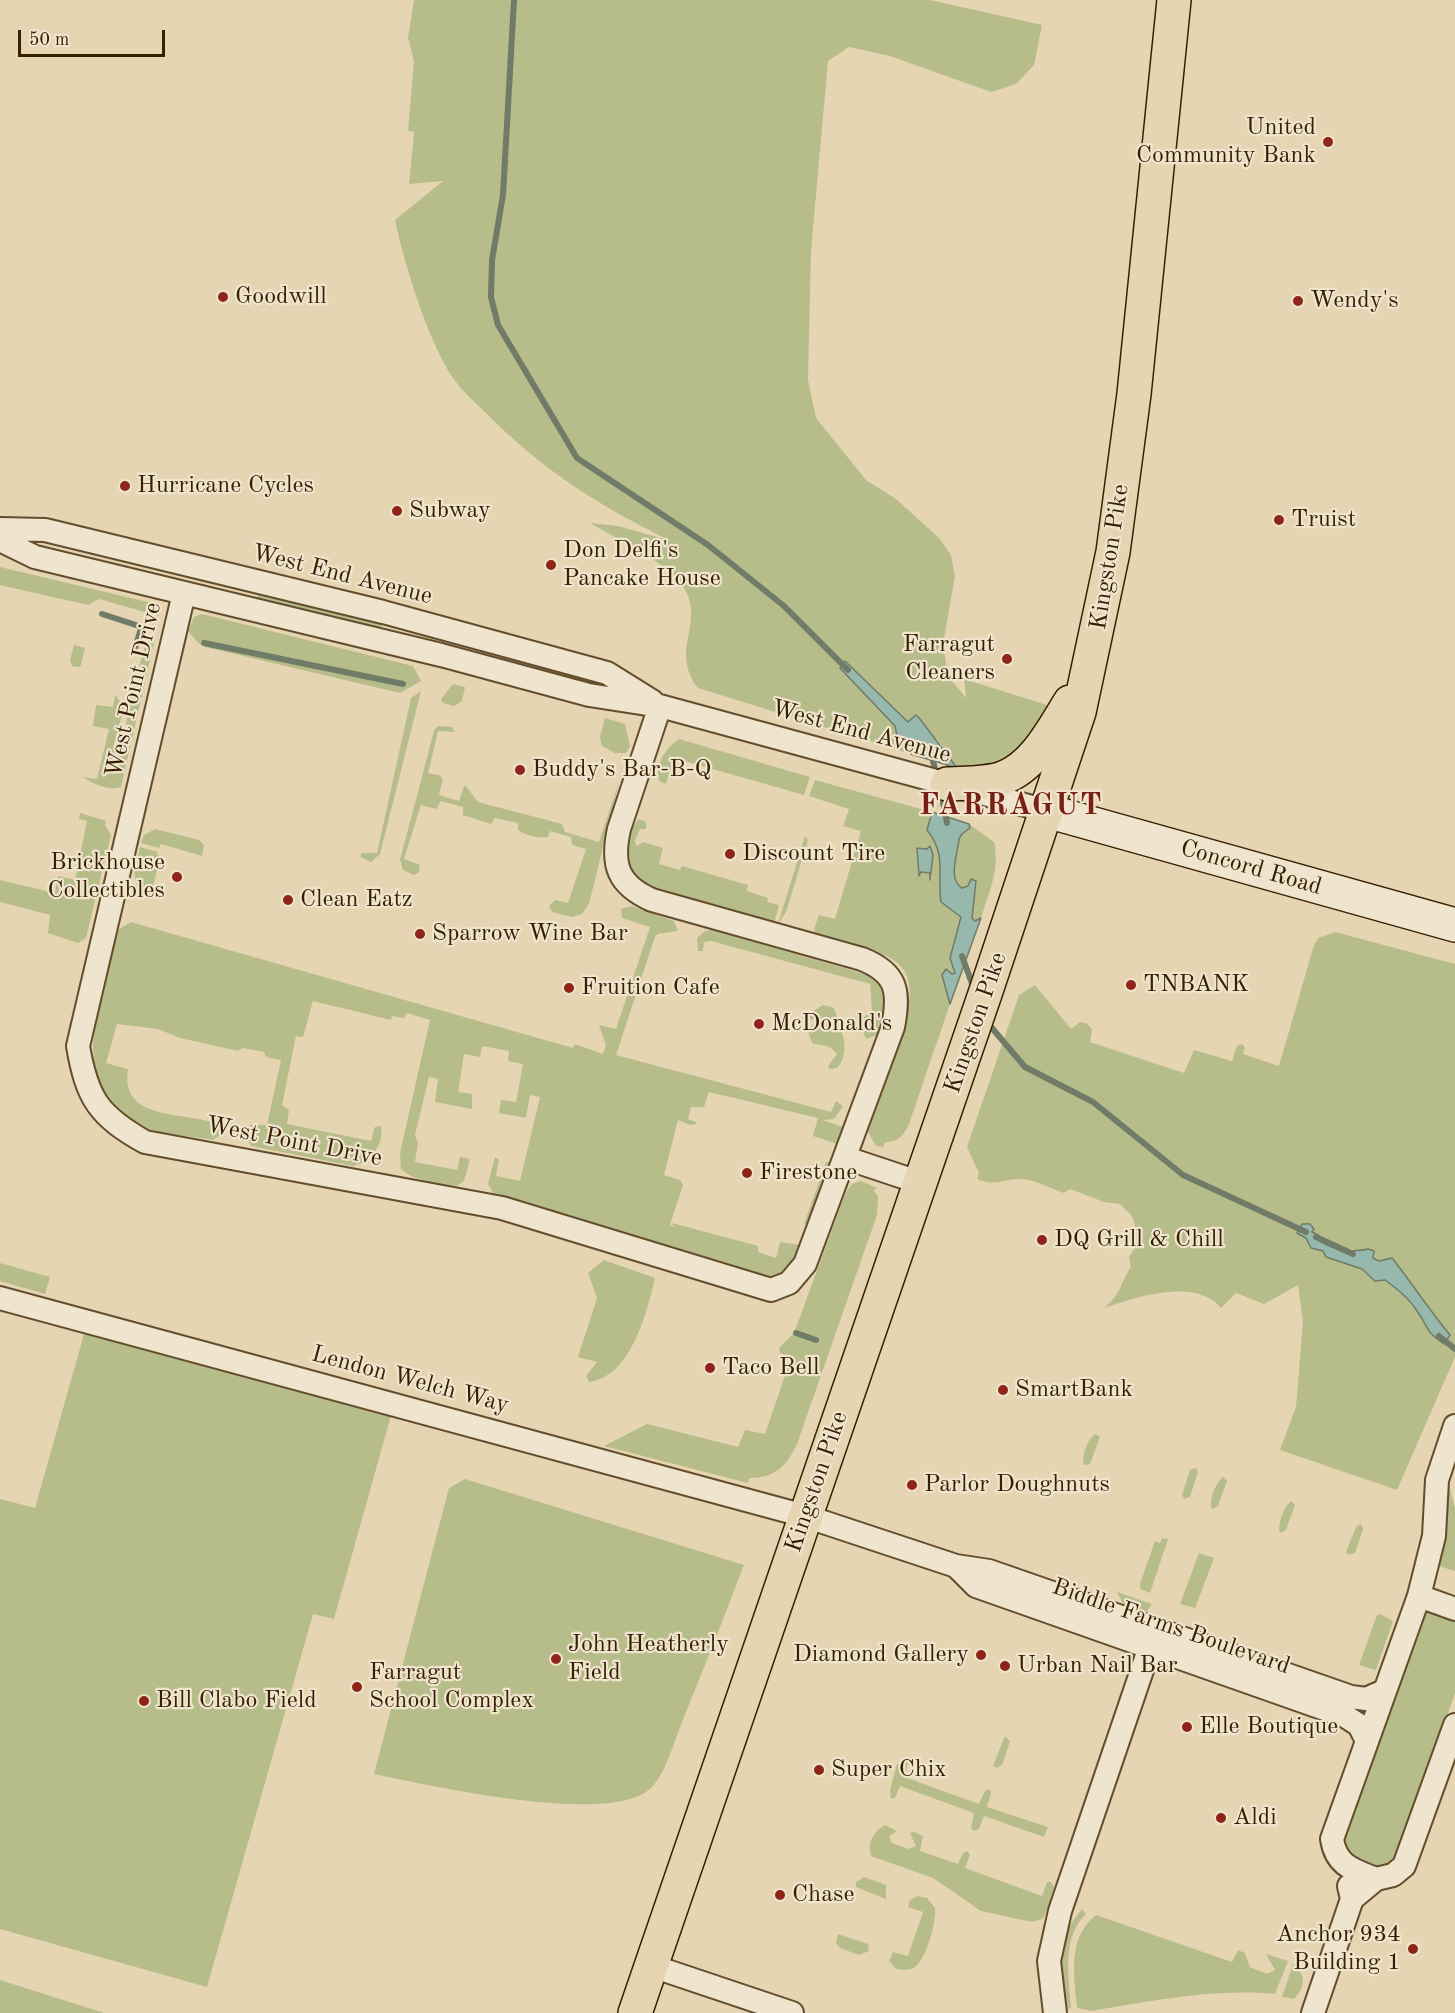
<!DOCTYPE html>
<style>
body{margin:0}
#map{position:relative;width:1455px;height:2013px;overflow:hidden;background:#e6d5b2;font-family:"Old Standard TT",serif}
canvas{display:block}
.scale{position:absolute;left:18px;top:30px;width:147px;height:27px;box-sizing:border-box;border:3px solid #372000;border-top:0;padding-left:8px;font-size:18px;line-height:21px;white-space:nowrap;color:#372000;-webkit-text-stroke:4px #efe4cd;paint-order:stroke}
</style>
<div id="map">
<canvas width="1455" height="2013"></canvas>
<div class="scale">50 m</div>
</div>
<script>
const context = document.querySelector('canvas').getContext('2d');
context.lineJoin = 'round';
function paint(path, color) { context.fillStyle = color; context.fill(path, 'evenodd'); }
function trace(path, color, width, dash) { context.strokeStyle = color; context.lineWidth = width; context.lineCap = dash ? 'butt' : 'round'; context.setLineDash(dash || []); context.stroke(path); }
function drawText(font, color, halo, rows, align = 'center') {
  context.font = font + ' "Old Standard TT",serif'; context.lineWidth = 4.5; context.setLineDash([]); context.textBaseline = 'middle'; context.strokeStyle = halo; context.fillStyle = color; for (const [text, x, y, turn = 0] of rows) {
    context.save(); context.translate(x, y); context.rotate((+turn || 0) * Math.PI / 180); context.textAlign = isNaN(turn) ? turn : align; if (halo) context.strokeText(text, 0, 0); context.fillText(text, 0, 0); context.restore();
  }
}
const green = new Path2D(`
 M414,0h516l112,25 -8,40 -18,19 -25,8 -101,-36 -41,-9 -21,14 -17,190 -3,129 8,38 50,62 30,19 43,39 12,17 4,21 -12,68 5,32 18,22 -2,-19 83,26 -8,20 -32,40 -50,3 -20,-29 -27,5 -15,-1 16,11 -213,-66c-27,-36 2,-58 -10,-92 -10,-30 -72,-57 -98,-73l28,3 53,15c-69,-33 -130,-72 -183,-126 -11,-11 -23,-21 -32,-33 -26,-34 -52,-119 -61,-162l48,-39 -34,3 5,-52 -6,-1 6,-70 -6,-23z
 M0,567l156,37 3,12 -60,-17 -11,6 -88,-20z
 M259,593l125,30 -5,6 -124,-29z
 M202,614l211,52 8,15 -21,12 -195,-46 -7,-4 -10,-12 6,-14z
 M155,638l-34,149c-11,4 -29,-3 -38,-10l14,2 12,-50 -16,-3 3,-21 17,2 2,-12 9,12 -11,41 8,4 12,-66 14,-46z
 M74,645l11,3 -4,17 -2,2 -7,-1 -2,-6z
 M501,655l98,26 3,3 -2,3 -99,-27z
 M453,684l12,3 -3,14 -8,5 -11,-3 -2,-4z
 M421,691l-41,163 -9,8 -11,-5 2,-4h15l34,-155z
 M605,718l20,6 5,22 -4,7h-11l-13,-7 -2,-9z
 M438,726l14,1 3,5 -17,-1 -10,42 11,2 4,4 -4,16 20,6 5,-15h2l12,16 84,22 3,8 34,10 20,-60 -30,122 -7,10 -10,3 -20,-5 -3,-6 6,-6 13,3 18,-54 -14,-4 -1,-8 -21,-6 -2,6c-8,2 -23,-2 -30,-7v-7l-23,-5 -4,6 -28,-9v-8l-22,-6 -5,8 -15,-4 -17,54 16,6 -1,7 -5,3 -11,-5 -3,-10 34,-129z
 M679,739l131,38 -6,18 -130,-37 -8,26 -7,-3c-4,-18 6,-32 20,-42z
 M815,780l117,32 -3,7 2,5 -4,6c15,19 14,37 13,61l21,25 -11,42 5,15 -9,11 4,20 -41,120c-6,12 -10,18 -24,18l-2,5 -7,-1 -8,-14 39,-118c17,-71 -47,-60 -91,-80l-2,-5 5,-14 16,4 26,-88 -18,-5 6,-17 -40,-13zM918,847l10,2 4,31 -2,-7 -10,-1 -1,4z
 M80,813l26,8 -1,4 6,10 -25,103 -8,5 -30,-10 2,-18 -50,-13v-22l55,13 3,-17 17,4 12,-59 -8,-2z
 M639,819l7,3v7h-6l-5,11 1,6 7,-4 20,6 -4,16 21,6 2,-4 66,19 -1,6 21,7 -1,4 12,3 -5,19 -131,-38c-4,-4 -10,-9 -13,-15 -7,-14 -2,-41 9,-52z
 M969,824l25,18c6,27 -5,51 -13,76l-7,3 -2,-3 4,-34 -6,-3 -2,5 -6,2c-15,-9 -4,-34 -3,-49l3,-5 8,-6z
 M155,829l44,11 5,5 -2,11 -41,-12 -2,4 -18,-5 3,-8z
 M805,836l3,4 -22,72 -8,12z
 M140,847l18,5 -1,3 4,1 -12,44c-20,-20 -15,-27 -9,-53z
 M632,906l42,15 4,10 -20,3 -3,3 -39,118 215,57 5,-11 7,5 -9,13 -11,1 20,7 -3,14 -3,3 -24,-8 5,-18 -109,-26 -5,15h-13l-3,12 8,3v2l-6,1 -12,-5 -14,55 16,5 3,5 -13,39 4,4 -2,-5 86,23v6l18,6 4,-16 20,3 -7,23 -16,9h-14l-270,-84 -5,-9 7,-27 4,3 -3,16 24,5 20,-84 -10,-2 -4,23 -27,-5 2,-13 15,2 7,-38 -15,-3 1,-10 -27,-5 -2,11 -16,-3 -6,38 14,2v15l-37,-7 3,-23 -9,-2 -14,58 3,8 -3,19 42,8 3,-13 10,2 -6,22 -8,5c-18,-3 -41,-4 -55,-17l-1,-16 30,-133 -23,-7 -3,5 -12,-2 -1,4 -78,-19 -10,36 -7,-1 -14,69 7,5 -2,14 84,17 4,-14 6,-1c3,19 -10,36 -28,40l-102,-20 -6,-13 5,-8h17l14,-65 -15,-3 -2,-5 -21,-4 -5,3 -58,-13 -22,-9 -41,-5 -11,39 22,6c-9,55 61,41 95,57v7l-10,7c-27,-5 -65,-6 -88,-22 -58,-40 -22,-134 -6,-189l12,-7 442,126 2,-4 28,10 3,-9 -7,-20 17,4 34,-102 -28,-9 -1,-9z
 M712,930l166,48 9,18 -10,39 -11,4 -7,-17 13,-12 -2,-26 -159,-43 -7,1 -1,9h-5l-1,-13 8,-7z
 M1335,932l120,32v393l-58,133 -117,-40 16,-43 7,-85 -5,-37 -34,19 -28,-11 -15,15c-25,-31 -85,-11 -117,0 18,-15 15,-23 27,-41l-2,-10 9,-14 -6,-2 -3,3 -9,-7 6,-5 4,6 5,-1v-13l-4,-9 -11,-11 -16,-2 -34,-13 -6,4c-13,-4 -28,-13 -42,-14 -16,-1 -28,8 -45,0l2,-6 -12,-26 52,-152 16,-10 36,44 9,-7 6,1 6,6 -2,13 94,31 10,-23 38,11 5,-15 5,-2 3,4 -2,6 36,12 35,-121 4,-7zM1306,1225l19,19 19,8 8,-3 27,12 13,-3c20,25 37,52 58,77l-6,9c-18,-11 -16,-17 -27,-33 -8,-13 -20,-22 -32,-31l-10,1 -13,-12 -36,-12 -3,-6 -17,-13z
 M823,1005l11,3c7,21 18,43 3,60l-7,1 -2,-3 9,-12 -7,-7 -18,-4 -4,-12 8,-11 -6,-1v-6z
 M826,1162l5,1 -19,55 -4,6h-4z
 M861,1181l16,7 -3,3 4,5 -1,19 -80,229c-11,23 -22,34 -48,34l-1,5 -144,-37 43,-22 91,23 7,-17 20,4 26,-76 -11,-5 -1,-5 15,-15 52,-141 6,-8z
 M604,1260l51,18c-8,34 -24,99 -66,104l-3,-6 11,-14 -19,-5 19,-59 -9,-25z
 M0,1263l50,14 -5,17 -45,-13z
 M86,1327l306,85 -58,207 -21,-5 -106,373 -207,-58v-430l35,9z
 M1095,1434l5,3 -10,27 -6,1c-3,-9 4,-26 11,-31z
 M1196,1468l2,4 -8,25 -6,2 -2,-4 8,-25z
 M1223,1477l4,4 -9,25 -6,3c-3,-8 3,-26 11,-32z
 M1447,1478l8,30v63l-20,-6z
 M465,1479l279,86c-20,53 -41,105 -62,157 -7,18 -17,53 -31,66 -40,39 -223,-3 -277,-14l75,-286z
 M1291,1501l4,4 -9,25 -6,3c-3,-9 4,-26 11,-32z
 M1361,1524l2,5 -8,24 -7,2 -2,-3 10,-25z
 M1162,1538l6,1 -18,54 -10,-4v-5l15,-43 5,2z
 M1199,1553l15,5 -19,50 -15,-4z
 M1117,1592l35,12 -8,11 -17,-4z
 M1430,1612l25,6v75l-57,163c-19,20 -31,9 -52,0l-5,-25 81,-217z
 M1380,1614l13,7 -17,49 -17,-5 18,-50z
 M1005,1736l5,5 -8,24 -5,3 -4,-2z
 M905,1760l3,3 -4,14 75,27 6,-13 4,-2 2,4 -4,14 61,20 -4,10 -60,-21 -5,13 -5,2 -3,-3 3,-15 -74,-27 -5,12 -4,1 -1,-9 7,-26z
 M885,1825l12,6 -8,5 3,7 17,6 7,-3 -6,-13 4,-1 9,4 -3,15 38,13 5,-11 4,-2 3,4 -5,13 77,28 5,-14h4l3,5 -9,28 -3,4 -10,3 -51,-11 -48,-33 -62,-22c-4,-14 2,-24 14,-31z
 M864,1877l22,8v14l-30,-12v-5z
 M918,1896l9,2 8,10c2,12 -9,52 -20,59 -6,4 -12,3 -19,2l-7,-8 4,-9 15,4 15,-44 -15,-5 2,-7z
 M1082,1909l4,5c-25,23 -17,64 -15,94l-3,1 -8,-50 6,-29z
 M1096,1915l136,47 6,-12 7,3 5,14 17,7 8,-4 -9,-16 22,7 -13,33c-62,-6 -123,7 -184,17l-14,-3c-3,-33 -10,-70 19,-93z
 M838,1934l30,10 1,7 -10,4 -19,-7 -4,-5z
 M1293,1964c14,11 12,23 1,35l-12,-2z
 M0,1980l104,33h-104z`);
const water = new Path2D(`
 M845,661l63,61 8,-7 4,4 37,49 -46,-14 -13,-13 -3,-15 -55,-58z
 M932,812l37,12 1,4 -8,6 -3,5c-1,15 -12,40 3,49l6,-2 3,-7 5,2 -4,37 3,3 6,-3 -31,86 -8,-29 4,-6 6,5 3,-1 -5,-15 11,-41 -20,-15c-4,-29 6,-47 -14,-72z
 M930,846l3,9 -3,25v-7l-9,-1 -2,4 -2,-28 10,1z
 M1302,1224h8l4,5 -2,3 6,3 7,9 19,8c9,-3 15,0 24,-3l6,2 -1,7 6,3 13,-3c20,25 37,52 58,77l-6,9c-21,-15 -14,-15 -27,-33 -8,-13 -20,-22 -32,-31l-10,1 -13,-12 -36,-12 -3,-6 -12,-3 -5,-10 -9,-5z`);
const stream = new Path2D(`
 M514,0l-11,195 -11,65 -1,37 7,28 79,133 131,87 76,61 64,64
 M102,614l37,12 2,3 -6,19
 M204,643l199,41
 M931,754l6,22
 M941,792l6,31
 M962,956l12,33
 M986,1021l39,46 68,35 90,73 123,57
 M1316,1237l37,17
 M796,1333l20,7
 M1439,1336l16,13`);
const street = new Path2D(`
 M0,529l45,1 338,82 224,61 45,28
 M0,540l35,17 406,98 148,40 71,11 387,105
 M184,593l-106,453c9,53 21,70 67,96l357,66 269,82 18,-7 16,-19 88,-237c7,-36 4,-54 -31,-68l-210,-59c-34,-15 -41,-35 -33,-71l41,-123
 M846,1158l75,25
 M0,1298l805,218 151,50 33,5 362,126 15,2 18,-8
 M956,1566l20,20 369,130 14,9 7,14
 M1419,1596l36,13
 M1376,1879c-22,-9 -40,-13 -44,-40l87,-243 15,-60 3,-56 18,-54
 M1352,1899l24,-20 17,-4 11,-9 51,-141
 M652,1966l140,47
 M1055,2013l-6,-52 11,-50 94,-276
 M1313,2013l39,-114 -3,-13`);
const secondary = new Path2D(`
 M1047,811l408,114`);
const primary = new Path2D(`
 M947,784c18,-1 39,0 56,-6 32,-12 50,-49 67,-76
 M635,2013l351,-1022 93,-279 34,-160 21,-158 40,-394`);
const markers = [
 [1328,142,6,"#8f2418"],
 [223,297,6,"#8f2418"],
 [1298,301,6,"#8f2418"],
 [125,486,6,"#8f2418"],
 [397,511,6,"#8f2418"],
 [1279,520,6,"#8f2418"],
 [551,565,6,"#8f2418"],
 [1007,659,6,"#8f2418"],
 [520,770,6,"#8f2418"],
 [730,854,6,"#8f2418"],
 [177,877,6,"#8f2418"],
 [288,900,6,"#8f2418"],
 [420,934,6,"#8f2418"],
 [1131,985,6,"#8f2418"],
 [569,988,6,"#8f2418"],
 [759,1024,6,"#8f2418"],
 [747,1173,6,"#8f2418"],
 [1042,1240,6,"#8f2418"],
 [710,1368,6,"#8f2418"],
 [1003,1390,6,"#8f2418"],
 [912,1485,6,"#8f2418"],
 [981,1655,6,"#8f2418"],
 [556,1659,6,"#8f2418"],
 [1005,1666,6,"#8f2418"],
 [357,1687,6,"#8f2418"],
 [144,1701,6,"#8f2418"],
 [1187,1727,6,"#8f2418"],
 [819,1770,6,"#8f2418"],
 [1221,1818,6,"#8f2418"],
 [780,1895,6,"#8f2418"],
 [1413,1949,6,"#8f2418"]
];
const poiNames = [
 ["United",1316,128,"right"],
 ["Community Bank",1316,156,"right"],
 ["Goodwill",235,297],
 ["Wendy's",1310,301],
 ["Hurricane Cycles",137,486],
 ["Subway",409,511],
 ["Truist",1291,520],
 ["Don Delfi's",563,551],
 ["Pancake House",563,579],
 ["Farragut",995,645,"right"],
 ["Cleaners",995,673,"right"],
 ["Buddy's Bar-B-Q",532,770],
 ["Discount Tire",742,854],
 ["Brickhouse",165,863,"right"],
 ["Collectibles",165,891,"right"],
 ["Clean Eatz",300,900],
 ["Sparrow Wine Bar",432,934],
 ["TNBANK",1143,985],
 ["Fruition Cafe",581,988],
 ["McDonald's",771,1024],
 ["Firestone",759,1173],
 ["DQ Grill & Chill",1054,1240],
 ["Taco Bell",722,1368],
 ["SmartBank",1015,1390],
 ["Parlor Doughnuts",924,1485],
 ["John Heatherly",568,1645],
 ["Field",568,1673],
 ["Diamond Gallery",969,1655,"right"],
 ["Urban Nail Bar",1017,1666],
 ["Farragut",369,1673],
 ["School Complex",369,1701],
 ["Bill Clabo Field",156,1701],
 ["Elle Boutique",1199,1727],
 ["Super Chix",831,1770],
 ["Aldi",1233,1818],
 ["Chase",792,1895],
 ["Anchor 934",1401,1935,"right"],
 ["Building 1",1401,1963,"right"]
];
const streetNames = [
 ["Kingston Pike",1110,557,-81],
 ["West End Avenue",342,575,14],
 ["West Point Drive",134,690,-77],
 ["West End Avenue",861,732,15],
 ["Concord Road",1251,868,16],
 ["Kingston Pike",976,1023,-71],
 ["West Point Drive",294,1142,11],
 ["Lendon Welch Way",410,1380,15],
 ["Kingston Pike",817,1482,-71],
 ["Biddle Farms Boulevard",1171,1627,19]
];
const districtNames = [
 ["FARRAGUT",1011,806]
];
paint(green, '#b7bd8a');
paint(water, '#96b8ad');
trace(water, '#707b68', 1.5);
trace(stream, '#707b68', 6);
trace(street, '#634d2c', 26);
trace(secondary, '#372000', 36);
trace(primary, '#372000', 36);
trace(street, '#efe4cd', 22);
trace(secondary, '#efe4cd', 33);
trace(primary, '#e6d5b2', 33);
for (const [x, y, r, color] of markers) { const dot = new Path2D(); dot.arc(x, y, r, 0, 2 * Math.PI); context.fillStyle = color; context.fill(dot); trace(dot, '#efe4cd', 2); }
drawText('24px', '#372000', '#efe4cd', poiNames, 'left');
drawText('24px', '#372000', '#efe4cd', streetNames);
context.letterSpacing = '1.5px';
drawText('bold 30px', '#7a1f14', '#efe4cd', districtNames);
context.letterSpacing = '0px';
</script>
